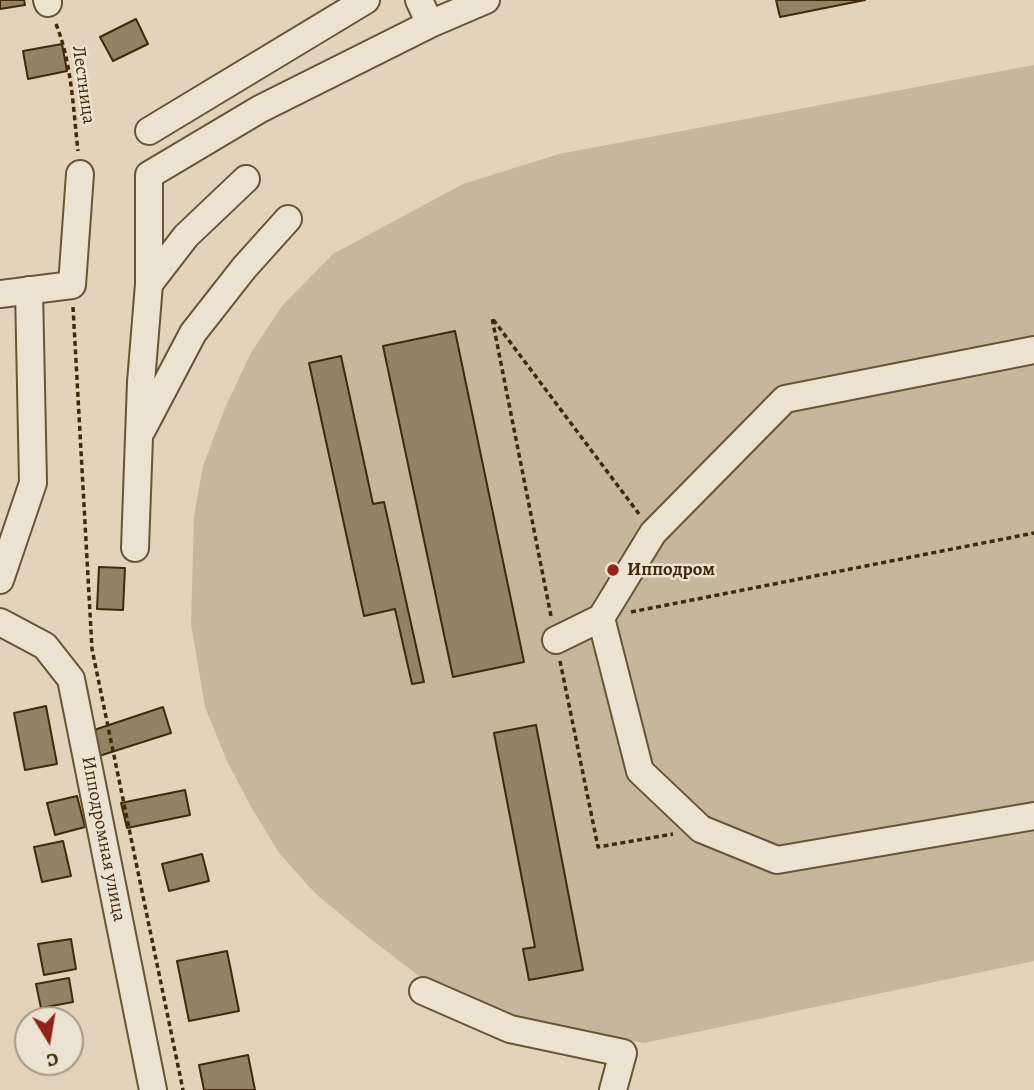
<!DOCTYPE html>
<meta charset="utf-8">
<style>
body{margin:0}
#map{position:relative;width:1034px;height:1090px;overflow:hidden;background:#e2d3ba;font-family:Alegreya,serif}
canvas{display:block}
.north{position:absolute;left:14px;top:1006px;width:70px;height:70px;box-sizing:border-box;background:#ece2d2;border:2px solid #a79882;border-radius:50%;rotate:169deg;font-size:19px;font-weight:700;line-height:28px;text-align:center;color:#402a0a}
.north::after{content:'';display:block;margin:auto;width:24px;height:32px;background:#8f2418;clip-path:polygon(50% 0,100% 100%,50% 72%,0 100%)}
</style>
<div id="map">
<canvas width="1034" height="1090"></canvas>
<div class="north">С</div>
</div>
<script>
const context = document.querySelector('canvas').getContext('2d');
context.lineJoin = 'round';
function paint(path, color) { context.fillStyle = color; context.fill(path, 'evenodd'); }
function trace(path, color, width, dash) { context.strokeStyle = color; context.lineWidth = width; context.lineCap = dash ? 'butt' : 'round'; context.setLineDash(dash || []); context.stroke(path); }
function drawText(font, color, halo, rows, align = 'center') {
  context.font = font + ' Alegreya,serif'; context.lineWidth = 5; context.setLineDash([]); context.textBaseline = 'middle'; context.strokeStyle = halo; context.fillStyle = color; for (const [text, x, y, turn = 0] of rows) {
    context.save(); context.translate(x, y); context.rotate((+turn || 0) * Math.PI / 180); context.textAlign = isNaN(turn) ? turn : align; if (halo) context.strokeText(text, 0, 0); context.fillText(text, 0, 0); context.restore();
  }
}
const green = new Path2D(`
 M1034,65v896l-390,82 -126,-23 -55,-19 -44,-25 -51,-39 -52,-43 -37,-41 -29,-48 -23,-44 -22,-54 -14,-83 3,-108 9,-50 22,-58 26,-55 31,-47 51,-52 130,-70 96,-30z`);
const building = new Path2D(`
 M0,0h24l1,5 -25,4z
 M776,0h89l-85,17z
 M136,19l12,25 -35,17 -13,-24z
 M62,44l5,27 -39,8 -5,-28z
 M455,331l69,331 -71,15 -70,-331z
 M341,356l32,148 11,-2 40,180 -12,2 -17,-75 -31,7 -55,-253z
 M99,567l26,1 -2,42 -26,-1z
 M46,706l11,58 -32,6 -11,-57z
 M163,707l8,26 -72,23 -8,-25z
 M536,725l47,245 -54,10 -6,-31 12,-2 -41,-214z
 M185,790l5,25 -63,13 -6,-25z
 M77,796l8,31 -30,8 -8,-32z
 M63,841l8,35 -29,6 -8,-35z
 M202,854l7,27 -40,10 -7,-27z
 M71,939l5,30 -32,6 -6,-31z
 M227,951l12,60 -50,10 -12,-60z
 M69,978l4,24 -32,6 -5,-24z
 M248,1055l7,35h-51l-5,-25z
 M38,1062h23l-22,5z`);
const path = new Path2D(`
 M56,24c16,40 17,84 22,127
 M73,307l19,342 91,441
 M631,612l403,-79
 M551,616l-59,-298 147,196
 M560,661l38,186 75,-13`);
const minor = new Path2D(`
 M47,0l1,3
 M419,0l11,24
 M149,131l217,-131
 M149,284l37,-48 60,-57
 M0,294l72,-9 8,-111
 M142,430l51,-97 51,-65 44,-49
 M135,548l6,-166 8,-98v-109l111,-66 170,-85 56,-24
 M0,580l33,-97 -4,-193
 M601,618l39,153 61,58 76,31 257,-44
 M0,622l45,24 26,33 82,411
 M556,640l45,-22 52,-85 132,-134 249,-49
 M423,991l87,38 113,24 -10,37`);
const markers = [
 [613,570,7,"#8f2418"]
];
const streetNames = [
 ["Лестница",83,85,82],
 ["Ипподромная улица",103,839,79]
];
const poiNames = [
 ["Ипподром",627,570]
];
paint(green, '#c6b69c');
paint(building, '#948266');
trace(building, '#402a0a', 2);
trace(minor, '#685436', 30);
trace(path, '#402a0a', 3.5, [5, 3.5]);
trace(minor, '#ece2d2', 26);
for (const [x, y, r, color] of markers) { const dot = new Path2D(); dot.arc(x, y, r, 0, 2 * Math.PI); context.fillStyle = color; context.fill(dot); trace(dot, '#ece2d2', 2.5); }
drawText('19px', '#402a0a', '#ece2d2', streetNames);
drawText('bold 19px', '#402a0a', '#ece2d2', poiNames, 'left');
</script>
